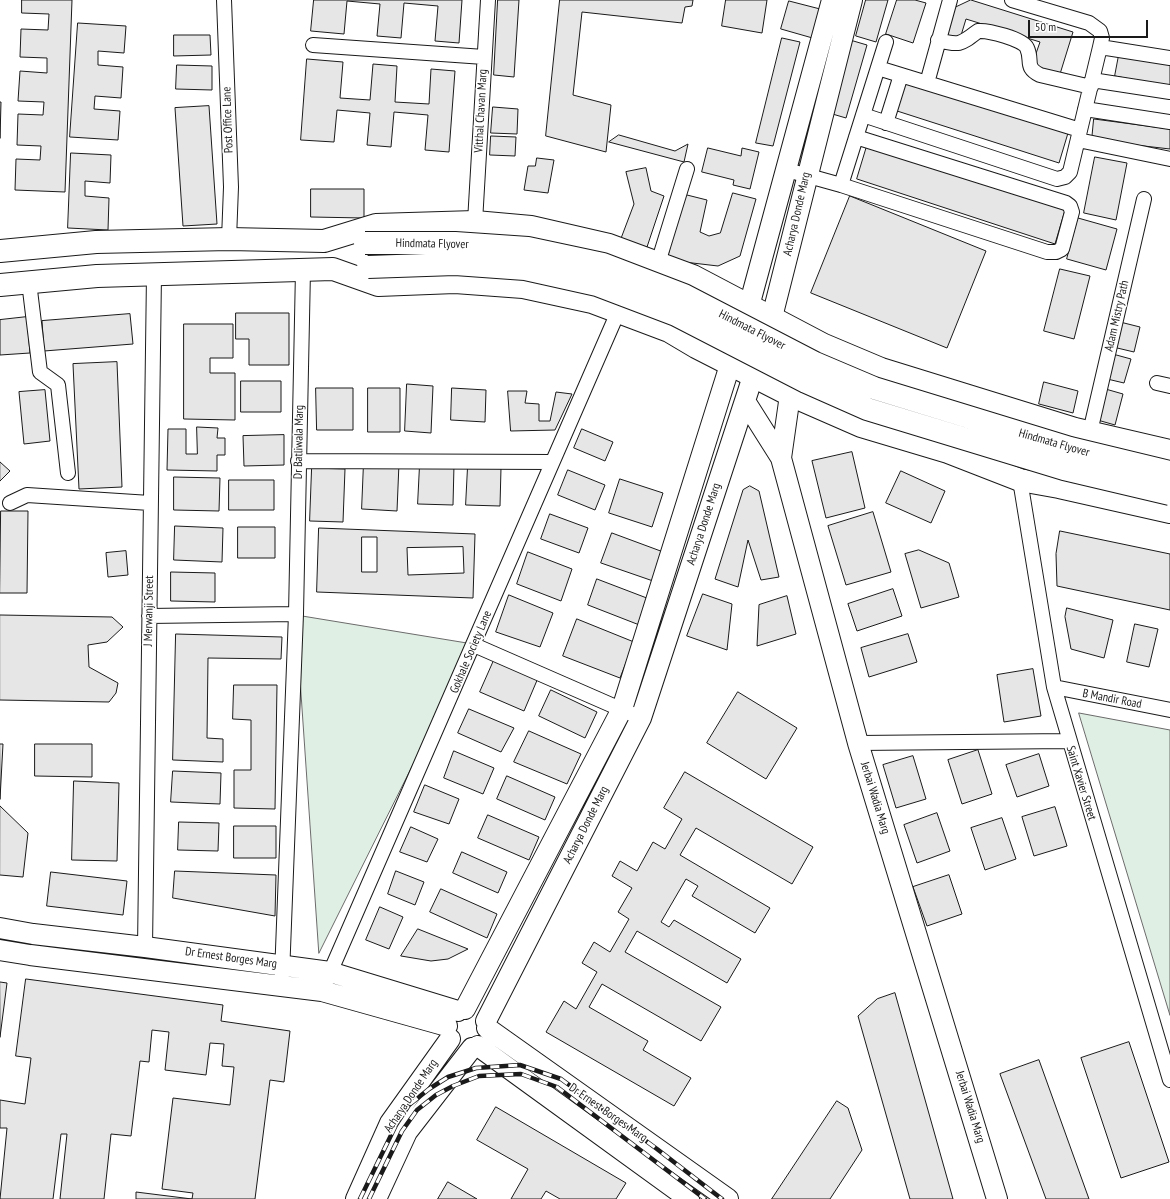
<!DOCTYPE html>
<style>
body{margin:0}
#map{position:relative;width:1170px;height:1199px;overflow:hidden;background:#fff;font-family:"PT Sans Narrow",sans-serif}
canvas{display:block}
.scale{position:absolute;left:1028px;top:20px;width:120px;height:18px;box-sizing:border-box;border:2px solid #1a1a1a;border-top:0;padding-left:5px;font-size:12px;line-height:14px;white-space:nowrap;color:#1a1a1a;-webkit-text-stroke:3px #fff;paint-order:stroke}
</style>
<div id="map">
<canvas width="1170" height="1199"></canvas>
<div class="scale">50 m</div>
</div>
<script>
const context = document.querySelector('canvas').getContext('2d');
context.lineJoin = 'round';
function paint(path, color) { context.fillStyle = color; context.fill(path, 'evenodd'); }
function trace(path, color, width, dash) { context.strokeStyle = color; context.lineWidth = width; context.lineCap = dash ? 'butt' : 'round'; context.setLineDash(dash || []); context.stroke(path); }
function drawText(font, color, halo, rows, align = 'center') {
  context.font = font + ' "PT Sans Narrow",sans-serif'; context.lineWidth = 3; context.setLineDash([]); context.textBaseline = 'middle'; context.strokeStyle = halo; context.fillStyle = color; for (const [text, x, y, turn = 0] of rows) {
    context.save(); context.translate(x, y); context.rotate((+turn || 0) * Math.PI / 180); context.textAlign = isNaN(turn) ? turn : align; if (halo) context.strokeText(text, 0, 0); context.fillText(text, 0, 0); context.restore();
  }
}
const green = new Path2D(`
 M296,615l177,29 -154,309z
 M1079,713l91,17v285z`);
const building = new Path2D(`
 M22,0h50l-7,192 -50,-2 1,-31 24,1 1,-14 -24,-1 1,-31 25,1 1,-13 -26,-1 2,-30 27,2v-15l-27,-1 1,-28 27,1 1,-16 -27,-1z
 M314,0h148l-3,43 -24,-2 3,-35 -34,-3 -3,35 -24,-2 3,-32 -33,-3 -3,33 -33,-3z
 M498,0h21l-5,77 -20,-2z
 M560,0h133l-1,6 -7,1 -3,16 -100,-11 -9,83 38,10 -5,47 -60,-16z
 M726,0h41l-5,33 -40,-7z
 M866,0h22l-12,42 -20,-6z
 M897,0h18l11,3 -13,40 -27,-9z
 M971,0l102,32 -13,42 -28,-9 8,-23 -74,-23 -7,23 -16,-5 9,-28z
 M789,1l35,9 -8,29 -35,-10z
 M78,23l48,3 -2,27 -26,-2v14l25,2 -2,31 -26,-2 -1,13 26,2 -2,29 -48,-3z
 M174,35h36l1,20 -37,1z
 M782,38l18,4 -27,104 -17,-3z
 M850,40l17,5 -21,73 -17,-5z
 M1119,55l51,10v22l-55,-11z
 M307,59l36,3 -3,36 30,2 3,-36 24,2 -2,36 34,2 2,-35 24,2 -6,81 -24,-2 3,-35 -34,-3 -3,35 -24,-2 3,-32 -33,-3 -3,32 -33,-2z
 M177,65l35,1v24l-36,-1z
 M904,79l164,54 -9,30 -165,-53z
 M0,102h1l-1,36z
 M209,106l8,118 -34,2 -8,-118z
 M493,107l25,2 -1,25 -26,-1z
 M1094,119l76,10v20l-78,-9z
 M619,135l56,16 13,-7 -4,18 -75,-20z
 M491,136l25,1 -1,19 -25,-1z
 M867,146l198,64 -10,34 -198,-65z
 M708,148l33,8 1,-8 17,4 -9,37 -17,-4 1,-5 -32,-8z
 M71,153l40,2 -1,28 -25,-2v15l24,2 -1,32 -40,-2z
 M1095,157l32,6 -11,57 -32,-7z
 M537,158l17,2 -6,33 -24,-3 4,-24h7z
 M646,168l5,23 13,5 -17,51 -27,-6 14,-37 -8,-32z
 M311,189h53v29l-53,-1z
 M733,193l23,6 -16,57 -22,10 -51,-6 16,-66 24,6 -7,32 9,4 11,-3z
 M850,196l136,55 -39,97 -136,-55z
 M1078,218l39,11 -11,41 -39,-11z
 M1060,269l30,7 -16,63 -30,-8z
 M236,313h53v52h-40v-26h-13z
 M130,314l3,30 -89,7 -2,-30z
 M27,317l3,36 -30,2v-35z
 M1120,322l20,5 -6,25 -21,-5z
 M184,324h49v34h-23v15h25v47l-51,-1z
 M1109,353l22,6 -7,24 -21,-5z
 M117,362l5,125 -43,2 -6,-125z
 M241,381h40v31h-40z
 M1044,382l34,9 -5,22 -34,-9z
 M407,384l26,2 -2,47 -26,-2z
 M316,388h37v42h-36z
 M368,388h32v44h-32z
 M452,388l34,2 -1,32 -34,-2z
 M1102,388l21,6 -8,31 -21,-6z
 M45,390l5,51 -26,3 -5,-52z
 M508,391h19l-2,12 14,1v17h11l6,-29 16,2 -17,36 -44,1z
 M197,427l21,1 -1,10h8v17h-8v16l-50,-1 1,-41h18v25h11z
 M582,429l31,13 -8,19 -31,-13z
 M284,435v30l-40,1 -1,-30z
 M852,452l13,56 -39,10 -14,-57z
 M364,461l35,2 -2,48 -35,-2z
 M0,462l10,9 -10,10z
 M420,464l34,1 -1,40 -35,-1z
 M468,466l33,2 -1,38 -34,-1z
 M312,468l33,1 -2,53 -33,-1z
 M568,470l37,15 -10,25 -37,-15z
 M901,471l44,20 -14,32 -45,-20z
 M174,477l46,1 -1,33 -45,-1z
 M620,479l43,14 -11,34 -43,-14z
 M229,480h45v30h-45z
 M750,486l9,5 20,86 -18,3 -13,-40 -10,47 -23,-8 28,-89z
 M1,511h27l-1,82h-27z
 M873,512l18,60 -45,13 -18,-59z
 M550,514l38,14 -9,25 -38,-14z
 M175,526l48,2 -1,34 -48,-2z
 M238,527h37v31h-37z
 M319,528l156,6 -2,64 -156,-6zM362,537h15v35h-15zM463,547l1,26 -56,2 -1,-27z
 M1060,531l110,23v56l-113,-24 -1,-32z
 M612,533l54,20 -10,29 -55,-19z
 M919,550l30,13 10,34 -38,11 -16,-54z
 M126,551l2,24 -20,2 -2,-24z
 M528,552l44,17 -11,32 -44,-17z
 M171,572l44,1v29l-44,-1z
 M597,579l55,21 -10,26 -54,-21z
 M893,589l9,27 -45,15 -9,-27z
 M703,594l29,10 -5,46 -40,-14z
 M509,595l44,18 -13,34 -44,-15z
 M787,596l9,38 -39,12 2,-41z
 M1067,608l46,12 -9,38 -33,-9 -6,-32z
 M0,615l112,2 11,10 -16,15 -19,3 1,22 29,16 -2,10 -7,9 -109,-2z
 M577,619l57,23 -14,36 -57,-22z
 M1135,624l23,5 -9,38 -22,-5z
 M176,634l106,3 -1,22 -73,-1 -1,80 16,1v23l-50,-2z
 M908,634l9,28 -48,15 -8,-29z
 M495,658l43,20 -14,33 -44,-19z
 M1033,669l8,47 -37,6 -7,-47z
 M234,685h43l-2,124 -41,-1v-38h17v-50l-18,-1z
 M551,690l46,22 -12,26 -46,-22z
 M738,692l59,36 -31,51 -59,-36z
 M469,709l45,19 -13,24 -43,-19z
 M529,731l52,23 -14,30 -53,-22z
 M0,744h3l-3,55z
 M35,744h57v33l-57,-1z
 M978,750l14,44 -30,10 -14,-44z
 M454,751l40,17 -11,26 -39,-16z
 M1039,754l10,32 -32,11 -11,-32z
 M913,756l13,43 -30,9 -13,-43z
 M173,771l48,2 -1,31 -49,-2z
 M685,772l128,75 -21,37 -96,-56 -16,27 90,53 -15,25 -63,-37 6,-10 -12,-7 -25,43 8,5 5,-7 67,39 -14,24 -90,-52 -12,21 96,55 -20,34 -99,-57 -13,23 59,34 -5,9 48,28 -17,28 -128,-74 18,-31 12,8 21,-37 -15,-9 12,-21 16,10 19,-33 -11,-7 14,-24 -20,-12 8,-15 17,10 16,-29 12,7 17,-30 -18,-11z
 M507,776l48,21 -10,23 -48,-21z
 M74,781l45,2 -2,78 -45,-1z
 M425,785l34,14 -10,25 -35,-12z
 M0,806l28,27 -5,44 -23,-2z
 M1055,807l12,39 -33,10 -12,-39z
 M937,813l13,38 -33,12 -13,-38z
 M488,815l51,22 -10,23 -51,-22z
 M1002,818l14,41 -31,11 -14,-42z
 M179,822l40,1 -1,28 -40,-1z
 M234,826h42v32h-42z
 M411,827l27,12 -11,23 -27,-10z
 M462,852l45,20 -9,21 -45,-20z
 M175,871l101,4 -1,41 -102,-18z
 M396,871l28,11 -9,23 -27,-11z
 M51,872l76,9 -4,34 -76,-9z
 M949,875l13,39 -35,12 -14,-39z
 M441,889l56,25 -10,24 -57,-26z
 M380,907l23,10 -14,32 -23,-9z
 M418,929l50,20 -20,10 -17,2 -30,-5z
 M26,979l197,26 -2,16 69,10 -6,51 -14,-2 -15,119h-119v-7l56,7 1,-6 -31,-4 11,-91 57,7 4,-38 -12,-1 2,-22 -14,-1 -4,32 -41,-5 4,-38 -17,-2 -3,32 -9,-1 -9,75 -20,-2 -7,65h-44l7,-65h-6l-8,65h-53l7,-71h-7v-28l25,4 6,-46 -15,-2z
 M0,982l7,1 -7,54z
 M895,993l58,206h-43l-52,-183 19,-17z
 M1129,1042l40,120 -48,16 -40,-120z
 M1039,1060l50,139h-43l-46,-125z
 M837,1101l11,7 14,42 -32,49h-58z
 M496,1107l130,76 -10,16h-56l-14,-8 -5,8h-30l17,-30 -51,-29z
 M448,1182l29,17h-39z`);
const street = new Path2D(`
 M224,0l7,187 -2,52
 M938,40c22,6 23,4 40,-9 10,-1 45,8 49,17 6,13 -3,19 13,27l51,12
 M313,45l171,12
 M1100,47l70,11
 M878,68l202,62
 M1092,80l78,12
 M927,83l23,-83
 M1085,109l85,13
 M863,115l194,64 8,-2 5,-5 30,-125 2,-9 -2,-7 -11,-8 -77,-23
 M886,123l15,-48
 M1078,140l92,19
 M787,170l54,15 206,67h9l6,-3 10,-37 -2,-6 -4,-3 -210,-66
 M841,185l45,-143
 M475,222l13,-222
 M658,263l29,-94
 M29,282l11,90 18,13 10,88
 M1157,383l13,3
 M1090,432l54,-233
 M298,461l254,1
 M1020,480l34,207 116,393
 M10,503l17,-8 123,8
 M149,616l147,-2
 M474,645l167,73
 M1054,687l116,23
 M858,743l211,-2
 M145,947l9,-673
 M282,975l14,-361 7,-344
 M322,991l296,-679`);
const secondary = new Path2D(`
 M745,321l87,-321
 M768,333l84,-333
 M745,401l36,57 77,285 139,456
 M781,458l9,-63 9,-14
 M0,928l33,6 112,13 185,25 128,39
 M0,950l30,5 292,36 125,35
 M465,1009l157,-300 113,-360
 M486,1021l155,-303 117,-357
 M487,1028l241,171
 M478,1046l211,153
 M356,1199l34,-76 60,-84
 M376,1199l31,-67 65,-84`);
const highway = new Path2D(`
 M0,251l96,-9 133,-3 95,2 52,-16 99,-3 56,5 78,18 84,31 131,69 57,24 194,60 95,22
 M0,285l97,-9 236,-7 45,16 77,-3 68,5 69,15 77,29 27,16 94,48 71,31 87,26 72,28 39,7 111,25`);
const rail = new Path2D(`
 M360,1199l36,-74 13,-20 20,-16 19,-12 28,-9 44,-3 41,14 96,70 65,50
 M369,1199l33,-68 15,-21 19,-15 17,-9 26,-10 42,-2 36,13 148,112`);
const highwayBridge = new Path2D(`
 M365,243h90l73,5 75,16 81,31 131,68 59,25 196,60 100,24
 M368,267l87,-3 70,5 72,16 79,30 130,67 61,27 197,60 106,25`);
const streetNames = [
 ["Vitthal Chavan Marg",481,111,-87],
 ["Post Office Lane",228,120,-92],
 ["Acharya Donde Marg",797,214,-77],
 ["Hindmata Flyover",432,244,1],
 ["Adam Mistry Path",1117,316,-77],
 ["Hindmata Flyover",752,330,27],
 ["Dr Batliwala Marg",299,442,-89],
 ["Hindmata Flyover",1054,443,16],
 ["Acharya Donde Marg",704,524,-72],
 ["J Merwanji Street",149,611,-89],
 ["Gokhale Society Lane",471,652,-67],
 ["B Mandir Road",1112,699,11],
 ["Saint Xavier Street",1081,783,73],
 ["Jerbai Wadia Marg",875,798,73],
 ["Acharya Donde Marg",586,825,-63],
 ["Dr Ernest Borges Marg",231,958,8],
 ["Acharya Donde Marg",411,1096,-56],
 ["Jerbai Wadia Marg",970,1107,73],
 ["Dr Ernest Borges Marg",608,1113,35]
];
paint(green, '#e0efe3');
trace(green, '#6a6a6a', 1);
paint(building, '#e6e6e6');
trace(building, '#1a1a1a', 1);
trace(street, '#1a1a1a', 16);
trace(secondary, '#1a1a1a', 22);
trace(highway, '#1a1a1a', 24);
trace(street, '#fff', 14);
trace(secondary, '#fff', 20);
trace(highway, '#fff', 22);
trace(rail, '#1a1a1a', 4.5);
trace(rail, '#fff', 3, [9]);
trace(highwayBridge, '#1a1a1a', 24, []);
trace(highwayBridge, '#fff', 22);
drawText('12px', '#1a1a1a', '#fff', streetNames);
</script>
